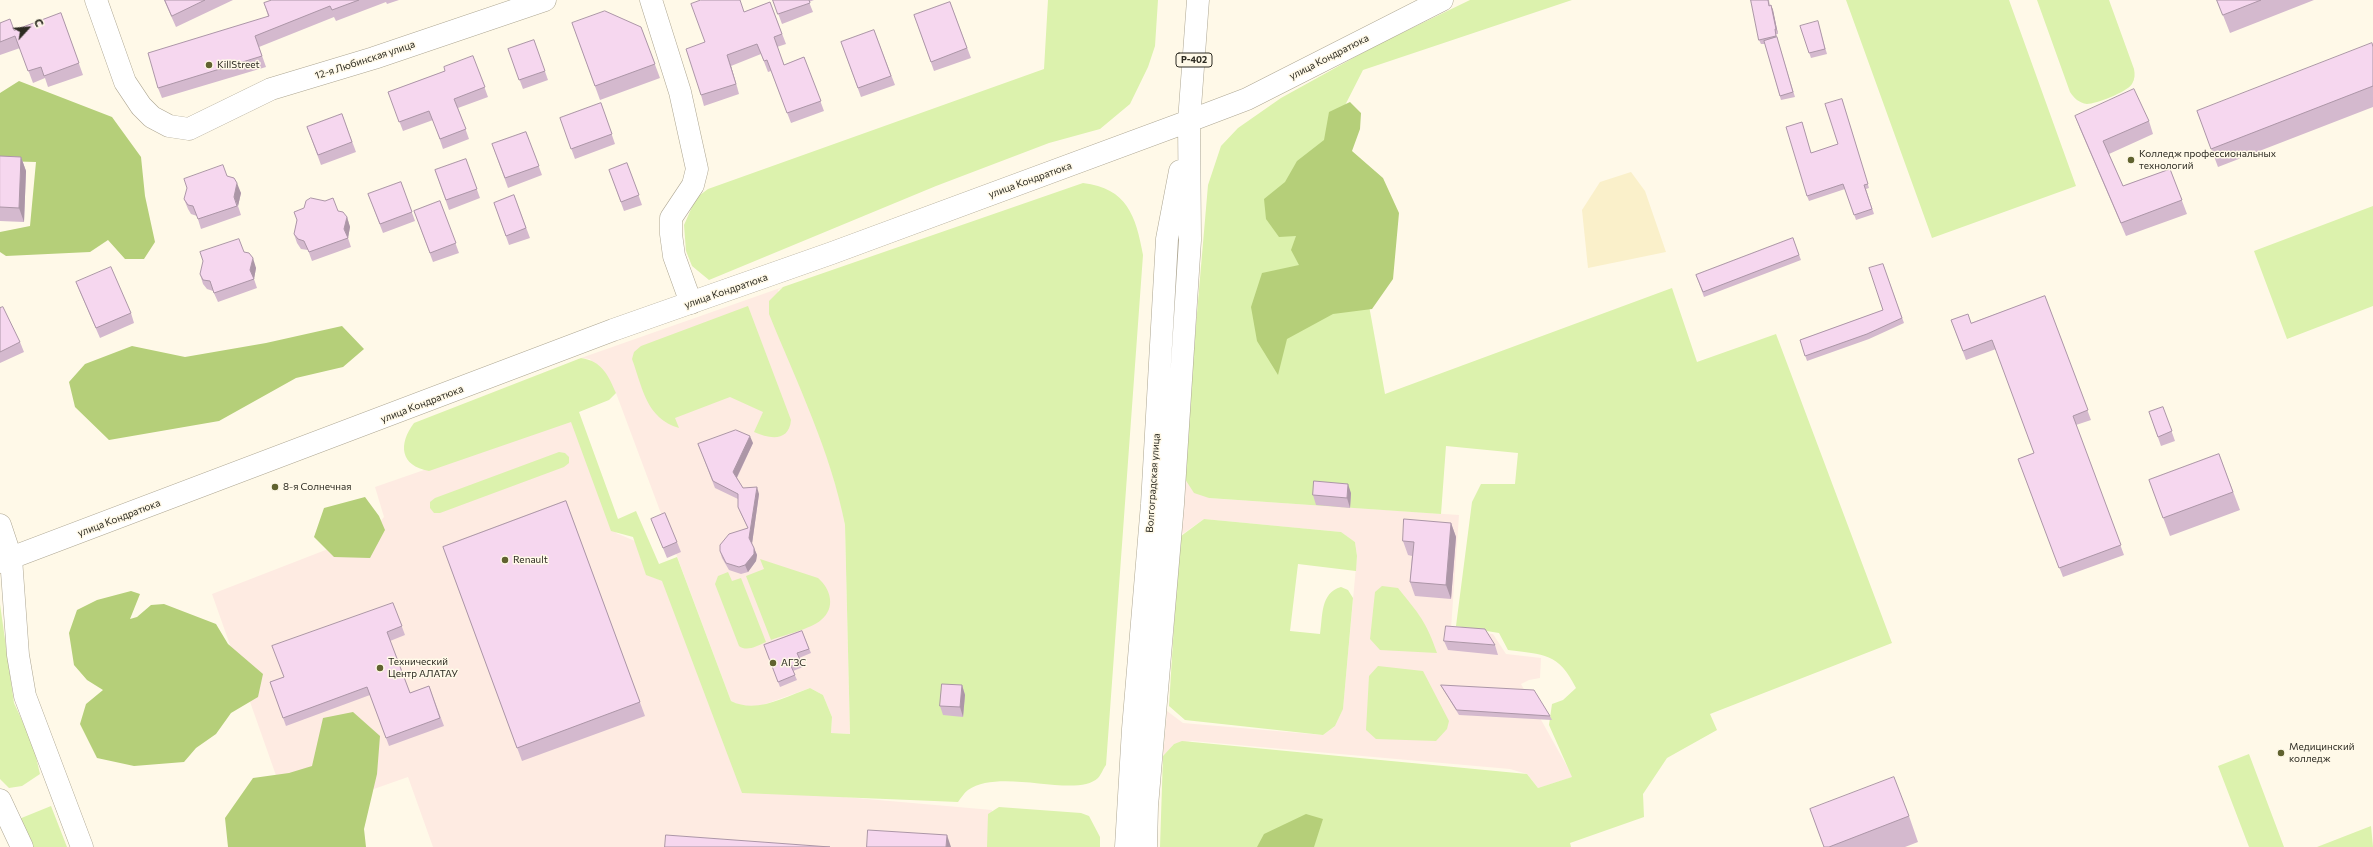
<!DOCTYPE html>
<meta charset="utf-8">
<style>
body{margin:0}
#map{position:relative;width:2373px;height:847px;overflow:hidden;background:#fff9e8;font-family:Commissioner,sans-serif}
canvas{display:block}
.north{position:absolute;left:8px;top:8px;width:40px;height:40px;-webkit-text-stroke:3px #fff9e8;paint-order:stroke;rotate:64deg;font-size:11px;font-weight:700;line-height:16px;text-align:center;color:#2d2b22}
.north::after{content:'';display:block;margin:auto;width:14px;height:18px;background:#2d2b22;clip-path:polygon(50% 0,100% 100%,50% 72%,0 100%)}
</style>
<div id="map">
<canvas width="2373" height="847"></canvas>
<div class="north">С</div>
</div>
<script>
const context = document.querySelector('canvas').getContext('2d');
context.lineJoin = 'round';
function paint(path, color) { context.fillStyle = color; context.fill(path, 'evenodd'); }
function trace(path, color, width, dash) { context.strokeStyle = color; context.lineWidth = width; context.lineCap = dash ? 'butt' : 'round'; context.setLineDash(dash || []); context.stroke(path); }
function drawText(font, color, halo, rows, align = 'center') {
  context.font = font + ' Commissioner,sans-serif'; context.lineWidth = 3; context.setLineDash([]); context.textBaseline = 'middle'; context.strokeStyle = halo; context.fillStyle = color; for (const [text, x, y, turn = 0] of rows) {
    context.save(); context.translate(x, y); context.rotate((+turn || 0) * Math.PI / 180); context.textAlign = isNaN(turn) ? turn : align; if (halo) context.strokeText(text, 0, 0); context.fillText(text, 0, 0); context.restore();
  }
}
const commercial = new Path2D(`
 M783,287l-5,3 62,210 5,25 5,209 -19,-1 1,-16 -9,-22 -13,-7 -50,18 -18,1 -11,-6 -115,-308 -26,-34 -9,-1z
 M574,418l42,115 19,8 11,33 18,8 78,206 250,22 -2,37h-557l-25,-70 -117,41 -79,-224 160,-62 12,-15 -9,-30z
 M1183,476l26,22 250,17 -8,114 42,5 13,20 35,4 -1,20 -11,2 -8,4 52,93 -35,11 -11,-14 -17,-5 -318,-28 -18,3 -11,12 4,-45 16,12 140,12 12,-9 8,-18 14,-152 -2,-14 -15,-10 -136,-13 -27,19z`);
const green = new Path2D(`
 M1048,0h110l-3,46 -7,21 -18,37 -30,25 -51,14 -113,43 -227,94 -17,-14 -6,-15 -2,-26 12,-27 12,-9 336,-120z
 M1470,0h102l-209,70 -27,53 49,271 287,-106 25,74 79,-28 116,309 -182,71 7,16 -50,28 -24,36 1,23 -74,26 1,4h-411l3,-91 11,-12 8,-3 345,33 11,14 34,-11 -23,-52 3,-21 11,-4 13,-12c-18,-36 -32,-33 -68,-38l-9,-17 -43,-7 16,-124 9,-18h34l3,-31 -72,-7 -5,68 -232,-16 -15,-5 -11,-17 25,-291 13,-39 17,-18 43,-30 94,-52z
 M1846,0h163l67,186 -144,52z
 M2037,0h72l25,69c1,5 1,10 -2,15 -5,8 -36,20 -45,20 -8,-1 -13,-6 -17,-12z
 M1083,183c44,5 53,33 60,72l-37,510c-3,4 -5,10 -8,13 -22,21 -97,-11 -130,12 -4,3 -7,8 -10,12l-216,-9 -80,-212 -16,-6 -13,-38 -22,-6 -40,-109 -142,49c-29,-5 -31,-27 -15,-48l167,-65c21,3 27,17 35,35l-7,7 -30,12 39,107 18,-8 23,53 18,-7 54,144c25,13 54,-4 79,-13l13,7 9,22 -1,16 19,1 -5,-209c-14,-73 -48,-142 -76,-211v-13l14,-14z
 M2373,206v100l-86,33 -33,-88z
 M748,306l43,114c-2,22 -21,19 -37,12l9,-20 -33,-15 -55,21 4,10c-33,-10 -36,-39 -47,-69l2,-7 7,-6z
 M559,452l6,1 4,4v6l-5,4 -124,46h-6l-4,-5v-6l5,-4z
 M1204,519l137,13 14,10 2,14 -1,15 -58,-7 -8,67 30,3c3,-18 0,-41 21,-47l7,3 5,8 -10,111 -8,17 -12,9 -138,-15 -16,-14 10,-163 2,-7z
 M760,559l58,19c13,11 18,30 3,42 -10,9 -37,15 -50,20l-25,-64 18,-7z
 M728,572l4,9 9,-3 25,64c-9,4 -19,10 -27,4l-24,-62 3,-8z
 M1382,586l16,2c21,26 28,33 39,65l-57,-3 -10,-11 5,-47z
 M0,604l14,99 19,41 7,30 -18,12 -13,2 -9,-9z
 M1378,666l45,5 26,50 -2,8 -11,12 -60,-2 -10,-9 3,-54z
 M2249,754l35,93h-35l-31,-81z
 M51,806l16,41h-35l-13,-28z
 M999,807l82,6 8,3 11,21v10h-113l1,-33z
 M2371,826l2,21h-56z`);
const forest = new Path2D(`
 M19,81l93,36 29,40 4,39 10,46 -11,17h-19l-17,-19 -18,12 -84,4 -6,-4v-20l30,-6 6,-64 -36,-1v-68z
 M1350,102l11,11 -1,16 -8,22 31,27 16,35 -6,66 -21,30 -39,5 -46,25 -9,36 -21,-34 -6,-34 11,-34 37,-8 -8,-15 5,-14 -17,1 -13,-18 -2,-20 21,-17 12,-21 27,-21 5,-28z
 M342,326l22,23 -21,18 -47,11 -77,43 -110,19 -34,-33 -6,-25 16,-18 47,-18 53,11 81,-14z
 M365,497l14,19 6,14 -15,28 -36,-1 -20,-20 10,-29z
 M131,591l9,3 -10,25 7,-2 14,-12 13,-1 52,20 12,20 35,30 -5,23 -27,16 -15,21 -20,14 -12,14 -50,4 -37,-8 -17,-34 6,-20 17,-14 -16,-10 -13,-15 -5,-32 8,-23 20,-10z
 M353,712l27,24 -3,38 -13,55 2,18h-138l-3,-29 28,-40 36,-5 23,-7 11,-48z
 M1306,814l17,5 -9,28h-57l7,-13z`);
const sand = new Path2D(`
 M1631,172l14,19 21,61 -78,16 -6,-58 18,-28z`);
const minor = new Path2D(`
 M96,0l29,82 16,24 11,11 17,9 20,3 82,-40 103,-31 171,-58
 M651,0l29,92 17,77 -4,16 -22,33v16l3,22 17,47
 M1189,121l58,-22 195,-99
 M0,525l11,33 7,97 7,41 57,151
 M0,800l22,47`);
const major = new Path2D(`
 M0,562l613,-232 219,-77 357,-132
 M1126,847l7,-118 19,-225 15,-265 13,-68
 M1146,847l1,-41 26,-302 17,-264 -1,-119 9,-121`);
const wall = new Path2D(`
 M164,0h69l-57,27z
 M272,0h127l-12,4 -1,-2 -50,19 -2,-4 -75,30 7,20 -104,31 -4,-10 110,-72 -4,-13z
 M773,0h41l-5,2 4,10 -31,12z
 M1751,0h18l1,6 1,-1 2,5 5,24h-2l19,63 -14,3 -16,-56h-4l-2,-4z
 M2217,0h97l-84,33z
 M770,2l16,42 -9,3 7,18 20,-8 20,54 -33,12 -20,-52 -3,1 -7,-18 -30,12 8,28 -35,12 -3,-11 4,-53 39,-30z
 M950,2l21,56 -37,13 -20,-56z
 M61,13l22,62 -35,12 -3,-9 -12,5 -13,-35 -20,7v-32l14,7z
 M572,23l69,4 19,51 -60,22z
 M1800,26h19l8,28 -16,4z
 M874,30l21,55 -34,12 -20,-55z
 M534,40l14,40 -25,9 -15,-40z
 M2373,47v60l-155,60 -21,-56z
 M473,56l15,41 -30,11 11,31 -26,10 -10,-29 -30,11 -15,-39 57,-21z
 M1842,99l27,89 -3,1 8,25 -18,6 -11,-31 -36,12 -2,-5 -5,-74 9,31 27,-9z
 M601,103l14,41 -40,15 -15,-41z
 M342,114l14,38 -35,13 -14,-38z
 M2075,116l74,5 4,13 -44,20 14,32 47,-17 17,45 -61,22 -46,-107z
 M526,132l16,43 -34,13 -16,-44z
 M0,156l21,1 5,14 -2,51 -24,-1z
 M466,159l14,39 -31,12 -14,-40z
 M627,163l15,42 -18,6 -15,-41z
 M227,176l14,17 -3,13 3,9 -40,14 -4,-13 -6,-2 -3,-5 -4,-10z
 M401,182l14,39 -32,12 -15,-39z
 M514,195l16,43 -21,7 -15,-42z
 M440,201l19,52 -26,9 -19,-51z
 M338,211l9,6 3,10 -2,11 3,9 -39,14 -4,-11 -7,-1 -4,-6 -3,-9 3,-14z
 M1793,238l8,22 -97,37 -8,-22z
 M244,252l12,16 -2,11 3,9 -39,14 -5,-11 -6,-2 -4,-5 -3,-10z
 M1883,264l21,59 -35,16 -62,22 -7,-21 83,-30z
 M76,282l55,31 3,10 -34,15 -20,-46z
 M2045,296l46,124 -15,5 48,130 -61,22 -45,-118 16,-6 -38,-104 -30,11 -15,-40 20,3z
 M0,308l20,34 4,10 -24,11z
 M2163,407l12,34 -14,5 -12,-34z
 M753,443l-16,35 6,10 16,6 -7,49 5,12 -1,6 -8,11 -7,2 -12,-4 -7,-12 -2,-7 28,-23 -7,-14 -3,-7v-8l-23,-11 -17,-44z
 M2219,454l21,56 -70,26 -21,-56z
 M1351,493l-1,15 -34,-3 -3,-10z
 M566,501l79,215 -123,45 -79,-214z
 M651,519l26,23 4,10 -14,6z
 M1451,523l5,14 -5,62 -36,-3 -5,-14 2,-26 -4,-1 -5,-14z
 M393,603l12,32 -15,6 20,52 19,-7 15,40 -55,20 -19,-51 -84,31 -16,-44 14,-5z
 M802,631l9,22 -12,5 4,9 -10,4 4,9 -17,7 -16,-42z
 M1444,641l51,4 3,10 -50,-5z
 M962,685l3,10 -2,22 -20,-2 -3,-9z
 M1441,685l109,31 2,4 -93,-5 -16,-26z
 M1810,809l99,7 9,26 -13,5h-81z`);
const shadedWall = new Path2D(`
 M1771,5l2,5 5,24 -2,-5z
 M727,55l4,11 8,28 -3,-10z
 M21,157l5,14 -2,51 -5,-14z
 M237,183l4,10 -3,13 -4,-9z
 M347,217l3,10 -2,11 -4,-9z
 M253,258l3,10 -2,11 -4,-9z
 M750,436l3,7 -17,36 -3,-7z
 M1348,484l3,9 -1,15 -3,-10z
 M757,487l2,7 -7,50 -3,-6z
 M1451,523l5,14 -5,62 -5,-14z
 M754,548l3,7 -1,6 -8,11 -3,-7z
 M962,685l3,10 -2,22 -3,-10z
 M947,835l4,12h-5z`);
const building = new Path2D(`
 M165,0h40l-33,16z
 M272,0h87l-27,10 -2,-4 -75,30 7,20 -104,32 -10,-35 121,-37 -5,-13z
 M701,0h39l4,12 26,-10 12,32 -8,3 10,28 20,-8 17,44 -34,12 -20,-53 -3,1 -7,-17 -30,11 9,29 -35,11 -15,-46 19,-7 -14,-38z
 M773,0h36l1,3 -32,11z
 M1751,0h17l1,6 2,-1 5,24h-1l1,7 -17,4z
 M2217,0h44l-38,15z
 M950,2l17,46 -36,14 -17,-47z
 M605,11l36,16 14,37 -60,22 -23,-63z
 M61,13l18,50 -35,13 -3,-9 -13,4 -13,-35 -15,6v-19l10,-4 4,11z
 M1818,21l7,28 -16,4 -9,-27z
 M874,30l17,46 -33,12 -17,-46z
 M1777,37l16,55 -13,4 -16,-55z
 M534,40l11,31 -26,9 -11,-31z
 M2372,43l1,4v39l-162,63 -14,-38z
 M473,56l12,31 -31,12 12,30 -26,10 -11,-28 -30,11 -11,-30 57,-21 -1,-4z
 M2134,89l15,32 -46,20 20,45 47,-17 12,31 -61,23 -46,-107z
 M1842,99l26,85 -4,1 8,24 -18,6 -11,-31 -36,12 -21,-69 16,-5 9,31 27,-9 -13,-40z
 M601,103l11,31 -41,15 -11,-31z
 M342,114l10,28 -34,13 -11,-28z
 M526,132l13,34 -34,12 -13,-34z
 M0,156l21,1 -2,51 -19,-1z
 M466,159l11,30 -31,11 -11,-30z
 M627,163l12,32 -18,7 -12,-32z
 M223,165l4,11 7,2 3,5 -3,14 3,9 -39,13 -5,-13 -5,-1 -4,-6 3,-11 -3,-9z
 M401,182l11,30 -32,12 -12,-30z
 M514,195l12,33 -20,8 -12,-33z
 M311,198l14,3 8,-3 5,13 5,1 4,5 -3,12 4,9 -39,14 -5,-11 -6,-2 -4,-5 3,-14 -3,-8 10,-4 2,-7z
 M440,201l16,42 -26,10 -16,-42z
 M1793,238l6,17 -96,37 -7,-17z
 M239,239l5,13 5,1 4,5 -3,12 4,9 -40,14 -4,-12 -7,-1 -3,-6 3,-13 -3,-9z
 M1883,264l19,54 -35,16 -62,22 -5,-16 83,-30 -14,-42z
 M111,267l20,46 -35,15 -20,-46z
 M2045,296l43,114 -15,6 48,129 -62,23 -41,-109 16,-6 -42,-113 -29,11 -12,-31 17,-6 3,9z
 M3,307l17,35 -20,10v-44z
 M2163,407l9,24 -14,6 -9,-25z
 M736,430l14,6 -17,36 10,16 14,-1 -8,51 5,10v6l-9,11 -6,2 -13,-4 -6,-12v-6l9,-11 19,-6 -10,-21v-13l-25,-13 -15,-37z
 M2219,454l14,38 -70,26 -14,-38z
 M1314,481l34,3 -1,14 -34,-3z
 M566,501l74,201 -123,46 -74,-201z
 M665,513l12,29 -14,6 -12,-29z
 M1404,519l47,4 -5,62 -36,-3 4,-40 -11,-1z
 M393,603l9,23 -15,6 23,61 19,-7 11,32 -54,20 -19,-51 -84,31 -13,-36 14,-5 -12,-31z
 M1446,626l39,3 10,16 -51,-4z
 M802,631l7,18 -12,4 4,9 -10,4 4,9 -17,7 -14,-37z
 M942,684l20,1 -2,22 -20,-1z
 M1441,685l93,5 16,26 -93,-6z
 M1894,777l15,39 -80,31h-5l-14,-38z
 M868,830l79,5 -1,12h-79z
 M666,835l164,12h-165z`);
const markers = [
 [209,65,4,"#60622f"],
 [2131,160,4,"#60622f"],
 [275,487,4,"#60622f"],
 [505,560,4,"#60622f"],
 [773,663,4,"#60622f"],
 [380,668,4,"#60622f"],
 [2281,753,4,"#60622f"]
];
const shields = [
 [1194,60,36]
];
const shieldNames = [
 ["Р-402",1194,60]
];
const streetNames = [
 ["улица Кондратюка",1329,57,-27],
 ["12-я Любинская улица",365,60,-18],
 ["улица Кондратюка",1030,180,-20],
 ["улица Кондратюка",726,291,-19],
 ["улица Кондратюка",422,404,-21],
 ["Волгоградская улица",1153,483,-86],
 ["улица Кондратюка",119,518,-21]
];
const poiNames = [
 ["KillStreet",217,65],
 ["Колледж профессиональных",2139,154],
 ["технологий",2139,166],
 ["8-я Солнечная",283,487],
 ["Renault",513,560],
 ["Технический",388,662],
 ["Центр АЛАТАУ",388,674],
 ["АГЗС",781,663],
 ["Медицинский",2289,747],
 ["колледж",2289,759]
];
paint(commercial, '#feebe2');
paint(green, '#dcf2ad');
paint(forest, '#b5cf79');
paint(sand, '#faf0ca');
trace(minor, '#ada692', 23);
trace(major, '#ada692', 23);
trace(minor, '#fff', 22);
trace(major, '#fff', 22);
paint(wall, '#d4b9ce');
paint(shadedWall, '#ac96a7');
paint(building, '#f6d7ef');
trace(building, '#ac96a7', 1);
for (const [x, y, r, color] of markers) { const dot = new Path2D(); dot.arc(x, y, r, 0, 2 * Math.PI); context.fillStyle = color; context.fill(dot); trace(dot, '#fff9e8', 1.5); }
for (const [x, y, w] of shields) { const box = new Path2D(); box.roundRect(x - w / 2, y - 7, w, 14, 3); context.fillStyle = '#fff9e8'; context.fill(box); trace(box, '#2d2b22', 1); }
drawText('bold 9px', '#2d2b22', null, shieldNames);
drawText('10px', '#2d2b22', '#fff9e8', streetNames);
drawText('10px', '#2d2b22', '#fff9e8', poiNames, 'left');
</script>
